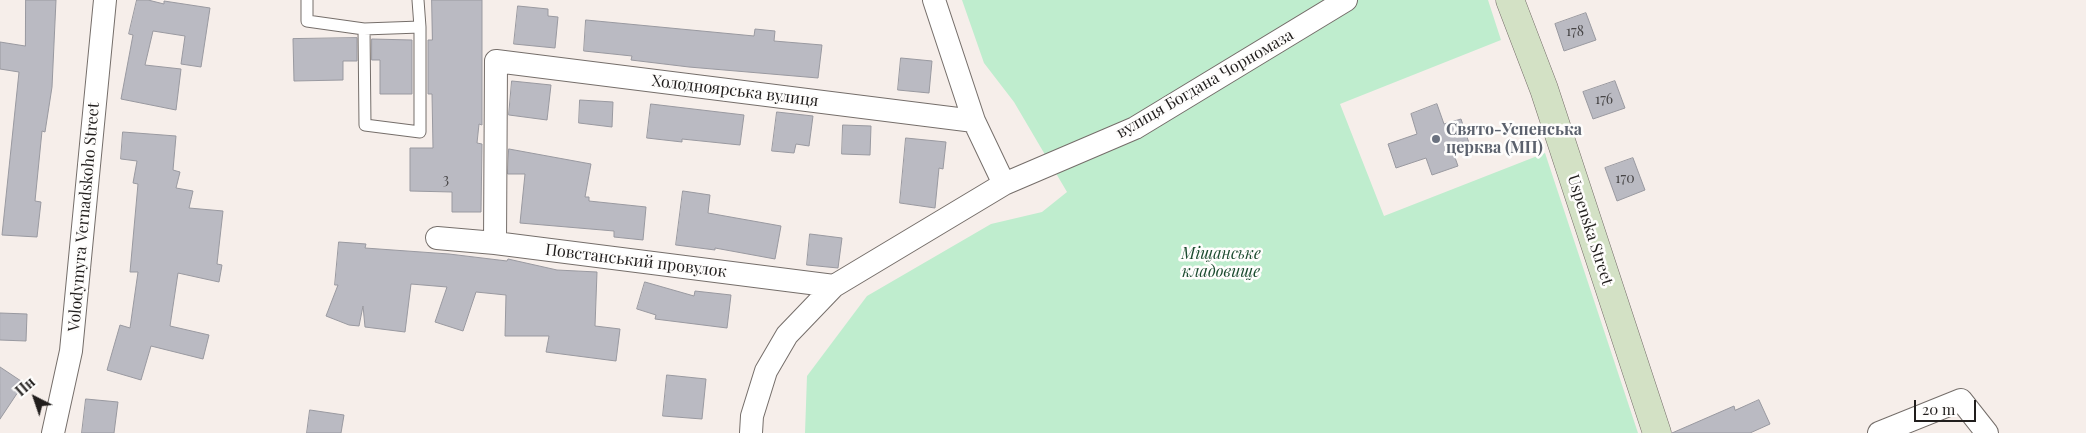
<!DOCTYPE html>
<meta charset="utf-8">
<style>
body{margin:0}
#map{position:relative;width:2086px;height:433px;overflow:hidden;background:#f6eeea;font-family:"Playfair Display",serif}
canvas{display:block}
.north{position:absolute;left:10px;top:373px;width:50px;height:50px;-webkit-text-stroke:4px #fefdfc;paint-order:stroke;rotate:319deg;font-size:14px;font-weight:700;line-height:20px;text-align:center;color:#211e1d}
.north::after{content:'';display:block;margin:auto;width:18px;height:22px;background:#211e1d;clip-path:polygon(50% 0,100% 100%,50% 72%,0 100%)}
.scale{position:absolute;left:1914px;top:400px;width:62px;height:22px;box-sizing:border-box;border:2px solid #211e1d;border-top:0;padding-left:6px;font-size:15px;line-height:18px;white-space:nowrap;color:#211e1d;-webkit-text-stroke:4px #fefdfc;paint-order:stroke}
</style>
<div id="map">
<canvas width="2086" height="433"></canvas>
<div class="north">Пн</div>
<div class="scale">20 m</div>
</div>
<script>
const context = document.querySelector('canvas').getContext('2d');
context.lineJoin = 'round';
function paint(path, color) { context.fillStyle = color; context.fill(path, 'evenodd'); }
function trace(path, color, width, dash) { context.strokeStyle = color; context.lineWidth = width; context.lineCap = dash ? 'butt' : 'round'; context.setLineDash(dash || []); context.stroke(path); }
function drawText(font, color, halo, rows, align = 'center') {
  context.font = font + ' "Playfair Display",serif'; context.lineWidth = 5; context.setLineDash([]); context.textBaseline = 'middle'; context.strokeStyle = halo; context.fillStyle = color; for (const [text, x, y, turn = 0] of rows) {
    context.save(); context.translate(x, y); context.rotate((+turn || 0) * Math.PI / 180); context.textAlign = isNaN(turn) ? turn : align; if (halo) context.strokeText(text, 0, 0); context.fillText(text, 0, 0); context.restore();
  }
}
const green = new Path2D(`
 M962,0h526l13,40 -161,64 44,112 161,-63 93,280h-833l2,-57 60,-80 124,-72 51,-12 25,-20 -53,-90 -30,-39z`);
const building = new Path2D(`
 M26,0h30l-4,87 -7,45 -3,-1 -7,70 6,1 -4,35 -35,-2 17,-163 -19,-3v-27l25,4z
 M137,0h11l16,4v-3l46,7 -9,59 -20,-3 4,-28 -32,-5 -8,34 36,4 -5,41 -55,-11 12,-64 -4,-1z
 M432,0h50v125l-3,-1 -2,19 5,1 -1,68h-29v-20l-42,-1v-43h23l-1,-54h-4v-54h4z
 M518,6l30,3v7l10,1 -3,31 -41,-4z
 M1586,13l10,27 -32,11 -9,-27z
 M586,20l168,16 1,-7 20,2 -1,10 48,4 -4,33 -129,-11 -58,-7 1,-4 -48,-5z
 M357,38v23h-14v19l-49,1 -1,-42z
 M372,39l40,1v54h-32v-34h-8z
 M901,58l31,3 -3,32 -31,-3z
 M512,81l39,4 -4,35 -38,-5z
 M1615,81l10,27 -32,11 -10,-27z
 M580,100l33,2 -1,25 -33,-4z
 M651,104l93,11 -4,30 -58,-6v3l-35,-4z
 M1437,104l7,20 17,-5 8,24 -17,6 6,17 -26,9 -6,-17 -30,10 -8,-24 29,-10 -6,-20z
 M777,112l36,4 -4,30 -13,-2 -2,9 -22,-2z
 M843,125l28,1 -1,29 -28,-1z
 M123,132l53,4 -3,34 7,2 -4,16 17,3 -4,17 34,3 -6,53 5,1 -3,17 -41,-9 -8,53 39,9 -6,24 -52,-13 -10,34 -34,-10 13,-45 10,3 8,-56h-8l8,-88 -5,-1 4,-22 -16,-2z
 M906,138l40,4 -3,27 -4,-1 -4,40 -35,-5z
 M509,149l82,15 -6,33h4v4l57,6 -3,33 -29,-3v-6l-94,-8 5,-49h-17z
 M1633,158l12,32 -28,11 -12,-33z
 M683,191l27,4 -2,18 73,13 -6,33 -60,-11v2l-39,-5z
 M810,234l32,4 -4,30 -31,-3z
 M339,242l27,2 -1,4 84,6 58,7 1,-2 49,11 40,2 -2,54 25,3 -4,32 -70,-9 3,-16h-44l1,-41 -30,-3 -13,39 -28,-9 12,-35 -36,-3 -6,48 -40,-5 -2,-21 -4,20 -10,-1 -23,-9 12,-31h-3z
 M645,282l49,14 1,-5 36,4 -4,33 -72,-9 1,-4 -19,-6z
 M0,313l27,1 -1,27 -26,-1z
 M0,367l24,16 -24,36z
 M667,375l39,4 -4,40 -39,-3z
 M86,399l32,3 -4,31h-32z
 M1759,400l11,24 -20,9h-78l62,-27 1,4z
 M310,410l34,5 -3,18h-34z`);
const lane = new Path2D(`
 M307,0v21l57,8 56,-2v105l-55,-7 -1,-96
 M418,0l2,27`);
const street = new Path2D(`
 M934,0l40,121 30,63
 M437,238l58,5 339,43
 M495,243l1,-182 478,60
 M53,433l18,-82 34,-351
 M751,433l1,-17 14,-45 21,-36 47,-49 170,-102 131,-56 211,-128
 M1879,433l82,-33 26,33`);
const secondary = new Path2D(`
 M1510,0l34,89 113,344`);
const markers = [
 [1436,139,5,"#6b7280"]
];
const numberNames = [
 ["178",1575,32],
 ["176",1604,100],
 ["170",1625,179],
 ["3",446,180]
];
const streetNames = [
 ["вулиця Богдана Чорномаза",1205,84,-30],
 ["Холодноярська вулиця",735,91,7],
 ["Volodymyra Vernadskoho Street",84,217,-85],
 ["Uspenska Street",1590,230,72],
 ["Повстанський провулок",636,261,7]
];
const worshipNames = [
 ["Свято-Успенська",1446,130],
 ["церква (МП)",1446,148]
];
const parkNames = [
 ["Міщанське",1221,254],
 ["кладовище",1221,272]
];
paint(green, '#bfedce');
paint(building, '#babac2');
trace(building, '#9999a0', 1);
trace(lane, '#756e6a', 13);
trace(street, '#756e6a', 24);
trace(secondary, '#756e6a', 29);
trace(lane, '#fff', 11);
trace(street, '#fff', 22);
trace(secondary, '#d3e1c5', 28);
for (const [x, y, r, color] of markers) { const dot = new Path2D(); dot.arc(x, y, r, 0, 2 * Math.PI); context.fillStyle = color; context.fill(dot); trace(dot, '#fefdfc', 2); }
drawText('14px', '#474546', null, numberNames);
drawText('16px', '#211e1d', '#fefdfc', streetNames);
drawText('bold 16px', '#5b616d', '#fefdfc', worshipNames, 'left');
drawText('italic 16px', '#1a4a2e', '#fefdfc', parkNames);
</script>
